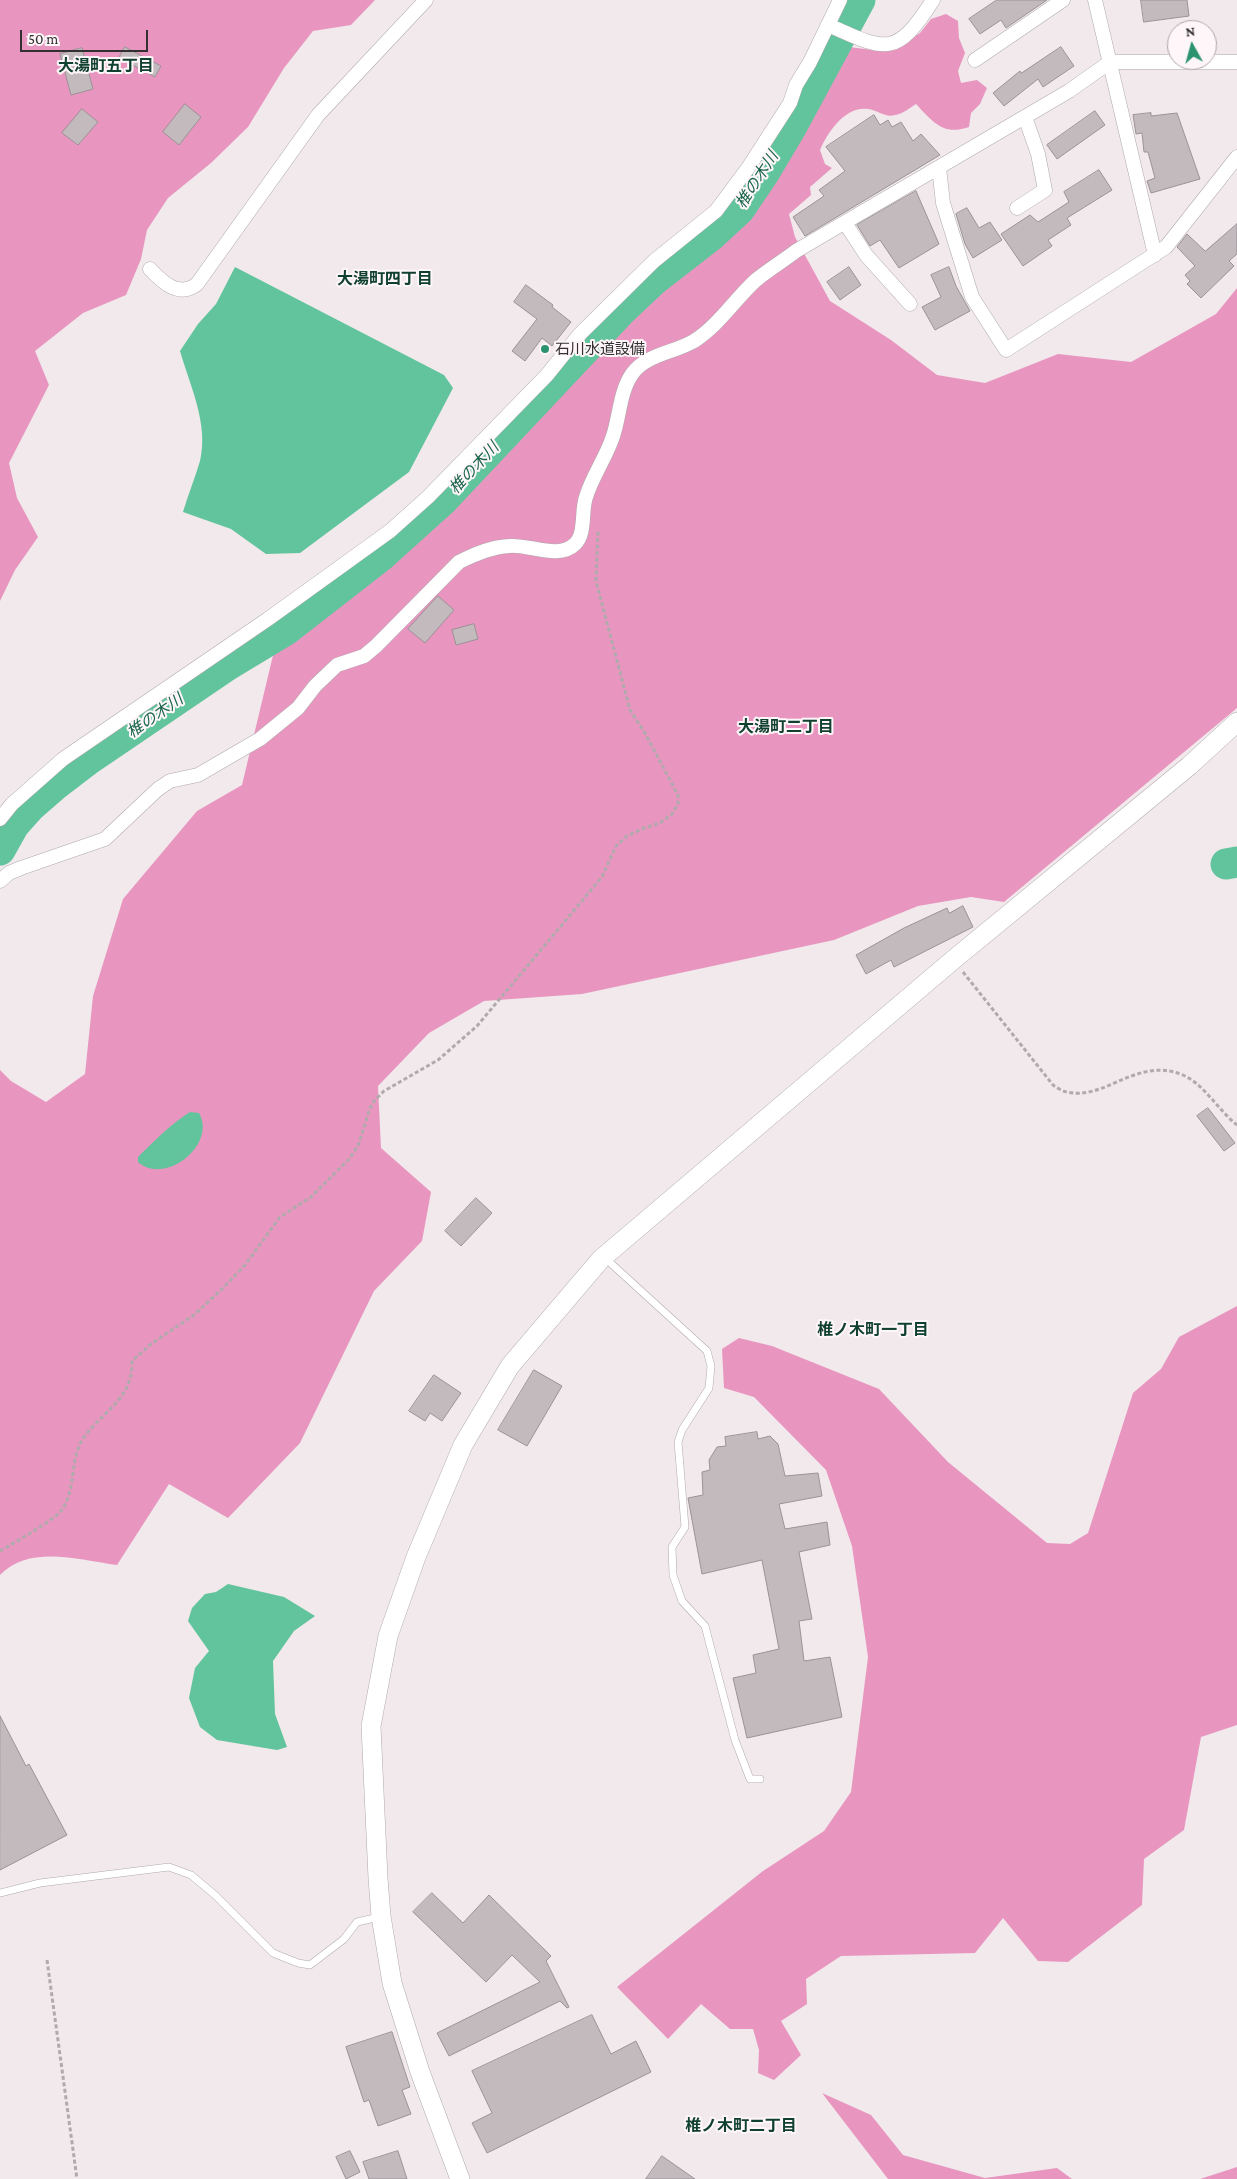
<!DOCTYPE html>
<meta charset="utf-8">
<style>
body{margin:0}
#map{position:relative;width:1237px;height:2179px;overflow:hidden;background:#f1e9ec;font-family:"Crimson Pro",serif}
canvas{display:block}
.north{position:absolute;left:1167px;top:20px;width:50px;height:50px;box-sizing:border-box;background:#fef6f9;border:1px solid #aca7a9;border-radius:50%;rotate:353deg;font-size:14px;font-weight:700;line-height:20px;text-align:center;color:#323031}
.north::after{content:'';display:block;margin:auto;width:18px;height:22px;background:#2c936f;clip-path:polygon(50% 0,100% 100%,50% 72%,0 100%)}
.scale{position:absolute;left:20px;top:30px;width:128px;height:22px;box-sizing:border-box;border:2px solid #323031;border-top:0;padding-left:6px;font-size:15px;line-height:18px;white-space:nowrap;color:#323031;-webkit-text-stroke:4px #fef6f9;paint-order:stroke}
</style>
<div id="map">
<canvas width="1237" height="2179"></canvas>
<div class="north">N</div>
<div class="scale">50 m</div>
</div>
<script>
const context = document.querySelector('canvas').getContext('2d');
context.lineJoin = 'round';
function paint(path, color) { context.fillStyle = color; context.fill(path, 'evenodd'); }
function trace(path, color, width, dash) { context.strokeStyle = color; context.lineWidth = width; context.lineCap = dash ? 'butt' : 'round'; context.setLineDash(dash || []); context.stroke(path); }
function drawText(font, color, halo, rows, align = 'center') {
  context.font = font + ' "Crimson Pro","Noto Sans JP",serif'; context.lineWidth = 4; context.setLineDash([]); context.textBaseline = 'middle'; context.strokeStyle = halo; context.fillStyle = color; for (const [text, x, y, turn = 0] of rows) {
    context.save(); context.translate(x, y); context.rotate((+turn || 0) * Math.PI / 180); context.textAlign = isNaN(turn) ? turn : align; if (halo) context.strokeText(text, 0, 0); context.fillText(text, 0, 0); context.restore();
  }
}
const forest = new Path2D(`
 M0,0h375l-24,25 -38,6 -29,37 -36,59 -37,36 -43,35 -21,32 -6,29 -15,36 -43,18 -48,38 14,34 -40,78 8,35 21,39 -23,33 -15,31z
 M946,14l12,7 1,17 6,15 -7,18 3,12 16,-3 10,8 -7,16 -9,9 -2,14c-26,9 -36,-5 -53,-23 -6,4 -14,10 -21,11 -10,3 -17,-5 -27,-6 -23,-3 -40,23 -48,41l5,14 7,4 -22,19 1,8 -22,19 6,23 35,64 61,39 46,35 48,8 73,-29 73,8 85,-48 21,-26v420l-233,194 -33,-5 -53,9 -84,34 -252,54 -98,7 -55,32 -51,53 3,62 50,44 -9,49 -48,50 -74,152 -72,75 -59,-34 -52,81c-37,-5 -88,-21 -117,10v-505l11,11 35,21 39,-28 8,-78 30,-97 74,-88 45,-26 33,-138 183,-152 100,-101 56,-65 70,-62 55,-55 110,-165 32,4 18,-5 21,-13 11,-14z
 M1237,1306v419l-36,12 -17,93 -40,29 -2,46 -74,57 -30,-1 -35,-43 -28,35 -134,3 -35,23 1,25 -26,17 20,34 -27,25 -16,-7 1,-23 -6,-21h-23l-29,-25 -33,35 -51,-52 146,-116 61,-40 27,-39 17,-135 -16,-111 -26,-76 -72,-73 -30,-9 -2,-39 17,-11 33,8 107,43 69,73 99,81 23,1 18,-11 45,-140 28,-24 18,-32z
 M822,2093l49,22 32,40 82,23 72,-10 15,11h-184z
 M1237,2167v12h-37z`);
const water = new Path2D(`
 M235,267l209,108 9,13 -44,84 -109,81 -34,1 -35,-25 -48,-17c5,-17 12,-34 17,-51 9,-37 -10,-75 -20,-110l18,-27 18,-20z
 M190,1112l9,1c18,32 -34,73 -61,49v-5c16,-16 33,-33 52,-45z
 M228,1584l56,13 31,19 -21,15 -21,30 2,53 12,33 -10,3 -60,-10 -17,-13 -11,-29 6,-30 14,-17 -21,-30 4,-13 13,-14 11,-2z`);
const river = new Path2D(`
 M0,850l14,-25 17,-19 23,-20 34,-26 140,-95 58,-35 95,-74 61,-55 178,-189 34,-32 58,-45 27,-25 25,-37 28,-47 68,-126
 M1226,864l11,-2`);
const building = new Path2D(`
 M997,0h50l-41,28 -5,-8 -21,14 -11,-15z
 M1141,0h46l2,16 -45,6z
 M125,47l36,19 -6,11 -36,-19z
 M1061,47l13,19 -31,21 -5,-8 -34,27 -11,-13 27,-22 1,2z
 M82,48l11,41 -22,6 -11,-41z
 M185,104l16,13 -22,28 -16,-13z
 M82,109l16,13 -20,23 -16,-12z
 M1095,111l10,14 -48,34 -10,-14z
 M1151,113v3l26,-3 23,66 -49,14 -4,-12 8,-3 -7,-26h-4l-2,-19 -6,1 -3,-19z
 M874,115l6,10 8,-5 4,7 9,-5 12,19 8,-7 19,21 -135,81 -12,-19 31,-21 -5,-6 26,-19 -19,-24z
 M1099,170l13,20 -45,28 4,7 -23,15 4,6 -29,20 -22,-32 29,-19 8,7 31,-20 -5,-10z
 M916,191l23,53 -40,24 -19,-28 -10,6 -13,-21z
 M967,208l12,20 11,-6 12,18 -29,18 -8,-14 -9,-30z
 M1237,224v30l-8,7 5,5 -33,32 -14,-14 3,-3 -5,-6 10,-9 -18,-19 10,-13 18,17z
 M849,267l12,18 -21,15 -13,-18z
 M949,267l7,19 14,25 -35,19 -13,-23 19,-10 -10,-22z
 M526,285l27,20 -1,2 19,15 -19,24 -10,-8 -17,23 -13,-10 25,-32 -23,-17z
 M438,596l16,14 -29,33 -17,-14z
 M474,624l4,15 -22,6 -4,-15z
 M963,906l10,21 -79,40 -3,-7 -25,14 -10,-19 48,-27 43,-20 2,5z
 M1208,1108l27,35 -11,8 -27,-35z
 M476,1198l16,15 -31,33 -16,-15z
 M534,1370l28,16 -35,60 -29,-16z
 M434,1375l27,18 -19,28 -12,-8 -5,8 -16,-10z
 M757,1432l1,7 12,-3 8,8 7,32 33,-3 4,23 -43,8 6,25 42,-7 3,23 -31,7 13,67 -13,2 5,40 26,-4 12,60 -95,21 -14,-60 23,-5 -3,-18 26,-6 -17,-89 -60,14 -14,-76 15,-3 -1,-23 8,-2 -1,-10 8,-13 9,-1 -1,-9z
 M0,1716l26,50 3,-2 38,71 -67,35z
 M432,1893l31,30 26,-28 62,61 -5,5 23,46 -2,1 -7,-7 -111,55 -12,-23 103,-51 -28,-27 -26,27 -73,-70z
 M592,2015l19,39 25,-13 15,31 -164,81 -15,-30 20,-10 -20,-42z
 M392,2032l18,55 -8,3 9,24 -33,12 -9,-26 -5,2 -18,-55z
 M350,2151l10,21 -14,7 -10,-22z
 M398,2151l9,28h-38l-6,-17z
 M662,2156l33,23h-49z`);
const path = new Path2D(`
 M963,972l90,113c4,3 9,6 14,7 39,9 69,-36 116,-17 22,10 35,35 54,50
 M0,1551c12,-7 54,-31 61,-40 15,-20 9,-49 20,-69 18,-30 52,-40 51,-81l19,-17 43,-29 28,-26 23,-24 35,-48 31,-20 38,-38 9,-13 12,-38 5,-8 9,-9 54,-31 39,-34 125,-149 14,-31 11,-10 17,-8 16,-5 12,-9 6,-10v-9l-33,-62 -15,-23 -34,-129 2,-50
 M47,1960l30,219`);
const lane = new Path2D(`
 M605,1258l102,93 4,15 -2,22 -27,42 -4,12 7,85 -13,20 1,28 9,26 23,25 30,114 15,39h10
 M0,1893l40,-10 129,-16 22,8 24,20 58,58 25,10 12,2 34,-26 13,-17 22,-5`);
const street = new Path2D(`
 M1095,0l60,255
 M828,25c58,26 68,33 105,-25
 M975,60l88,-60
 M939,168l4,35 29,94 34,53 160,-103 71,-90
 M1017,208l28,-18 -7,-36 -13,-37
 M845,223l21,32 44,49
 M150,269c13,14 29,29 47,15l121,-169 108,-115
 M0,819l12,-15 51,-45 205,-140 122,-88 38,-34 119,-122 33,-41 74,-73 62,-50 32,-43 42,-65 6,-18 14,-23 30,-62
 M0,881l9,-8 12,-5 84,-29 53,-50 12,-8 28,-6 62,-36 38,-31 17,-22 22,-21 27,-9 12,-10 83,-84c16,-8 32,-15 50,-16 20,-2 50,14 66,-2 11,-10 6,-33 11,-47 6,-20 19,-38 26,-58 8,-21 7,-46 20,-65 14,-20 42,-21 62,-33 25,-16 41,-42 62,-61 12,-10 27,-19 40,-29l273,-160 41,-29h127`);
const secondary = new Path2D(`
 M460,2179l-40,-107 -28,-89 -11,-67 -3,-38 -7,-152 17,-90 28,-79 47,-112 47,-79 91,-107 352,-299 236,-194 48,-44`);
const markers = [
 [545,349,5,"#2c936f"]
];
const poiNames = [
 ["石川水道設備",555,349]
];
const neighbourhoodNames = [
 ["大湯町五丁目",106,66],
 ["大湯町四丁目",385,279],
 ["大湯町二丁目",786,727],
 ["椎ノ木町一丁目",873,1330],
 ["椎ノ木町二丁目",741,2126]
];
const waterNames = [
 ["椎の木川",757,180,-57],
 ["椎の木川",474,468,-47],
 ["椎の木川",155,716,-35]
];
paint(forest, '#e896bf');
paint(water, '#61c49d');
trace(river, '#61c49d', 31);
paint(building, '#c2babd');
trace(building, '#9a9396', 1);
trace(lane, '#b0a9ac', 8);
trace(street, '#b0a9ac', 15);
trace(secondary, '#b0a9ac', 20);
trace(path, '#b0aaac', 3, [4, 2.5]);
trace(lane, '#fff', 7);
trace(street, '#fff', 14);
trace(secondary, '#fff', 19);
for (const [x, y, r, color] of markers) { const dot = new Path2D(); dot.arc(x, y, r, 0, 2 * Math.PI); context.fillStyle = color; context.fill(dot); trace(dot, '#fef6f9', 2); }
drawText('15px', '#323031', '#fef6f9', poiNames, 'left');
drawText('bold 16px', '#10402f', '#fef6f9', neighbourhoodNames);
drawText('italic 16px', '#1a664c', '#fef6f9', waterNames);
</script>
